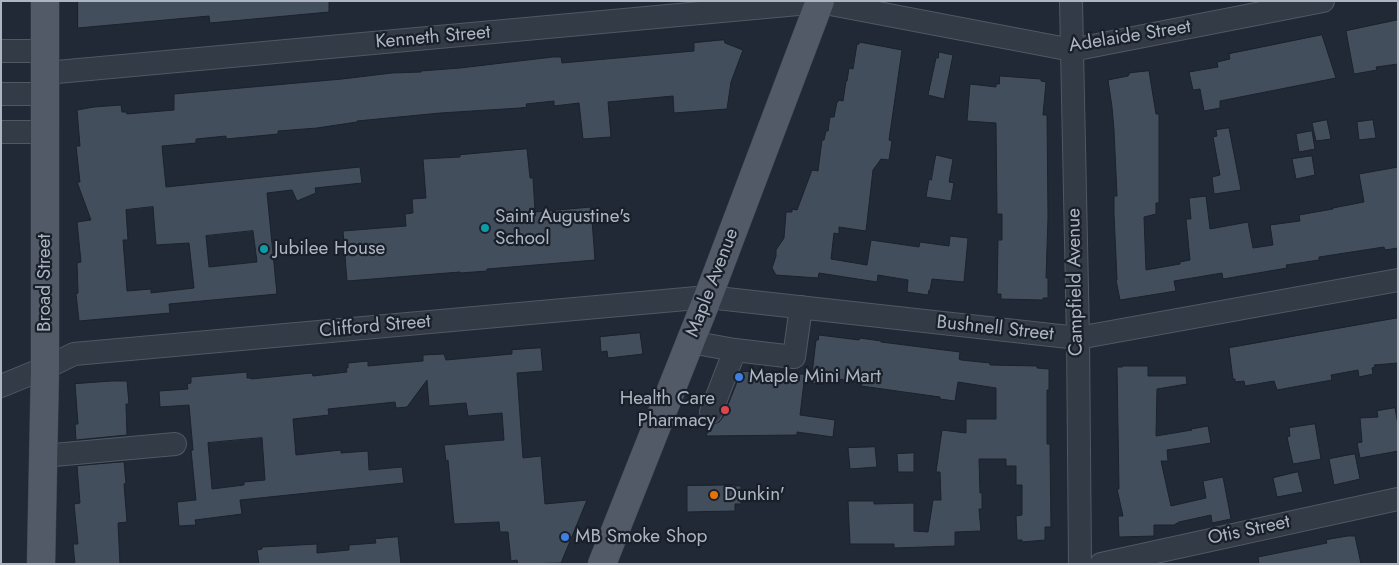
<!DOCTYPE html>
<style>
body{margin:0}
#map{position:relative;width:1399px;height:565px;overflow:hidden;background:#202935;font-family:Jost,sans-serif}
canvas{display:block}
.frame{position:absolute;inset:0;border:2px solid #adb5c3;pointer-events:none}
</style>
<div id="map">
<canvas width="1399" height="565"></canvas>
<div class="frame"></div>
</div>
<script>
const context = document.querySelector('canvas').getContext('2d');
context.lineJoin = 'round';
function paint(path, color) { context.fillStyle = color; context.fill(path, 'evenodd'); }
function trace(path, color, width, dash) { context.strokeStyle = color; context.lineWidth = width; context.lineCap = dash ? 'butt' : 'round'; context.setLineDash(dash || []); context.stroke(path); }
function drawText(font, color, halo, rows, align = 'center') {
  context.font = font + ' Jost,sans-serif'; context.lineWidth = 4.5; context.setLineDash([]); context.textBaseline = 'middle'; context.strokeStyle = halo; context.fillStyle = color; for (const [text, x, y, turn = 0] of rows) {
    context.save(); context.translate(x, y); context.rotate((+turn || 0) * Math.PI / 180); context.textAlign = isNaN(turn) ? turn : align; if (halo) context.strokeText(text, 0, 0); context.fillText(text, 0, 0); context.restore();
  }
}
const building = new Path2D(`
 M78,1h251v11l-119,11 -1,-7 -131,12z
 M1398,20v44l-22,3 1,3 -23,4 -8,-43z
 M1322,35l14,43 -116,23v7l-16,3 -4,-22 -7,1 -4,-18 29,-5 -1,-5 13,-3 -1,-5z
 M724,40l1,3 18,7 -12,32 -4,27 -53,4 -1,-17 -65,6 3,35 -28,2 -4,-36 -25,3v-5l-28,3 1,3 -7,1 -80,5 -83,8v1l-40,6 -39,3v3l-52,5v-3l-30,3v4l-34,3 4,41 194,-20 2,16 -47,5 1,5 -19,8 -5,-11 -25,3 10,101 -108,10 1,9 -91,8 -3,-27 2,-1 -1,-30 4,-1 -4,-40 14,-2 -14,-38h3l-4,-36h4l-3,-36 17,-3 27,-2 1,7h4l1,2 47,-4v-16l168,-15 50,-6 29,-1v-1l39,-3 93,-11h8l1,6 132,-12v-8zM153,207l3,38 33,-2 5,45 -43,5v-4l-24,2 -4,-51h5l-2,-30zM253,231l4,31 -48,5 -3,-31z
 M859,42l43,8 -13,90 3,1 -3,19 -8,-1 -8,11 -7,61 -27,-4v7l-5,-1 -3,26 36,6 4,-25 48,7 1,-5 29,4 1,-10 18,2 -4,44 -32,-3 -2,11h-1l-1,5 -21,-3 1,-12 -30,-5 -1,7 -58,-9 -1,5 -42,-3 -4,-7 4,-12v-6l8,-12 2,-26h6v-3l5,1 15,-40 6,1 4,-31h2l2,-9h2l2,-14h4l3,-15h1v-2l5,1 3,-20h1l2,-13 4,1 4,-25h2z
 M939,52l14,3 -9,44 -16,-4 8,-37h2z
 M1149,71l7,43h3v89h-3v11l-12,3 2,53 34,-6v-2l10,-2 -4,-41h5l-2,-21 17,-2 4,33 38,-7 5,26 20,-3 -3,-20 30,-4 -1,-6 34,-6v-1l31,-6 -5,-28 39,-7v81l-13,2 -1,-3 -65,10v3l-33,5 1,3 -64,11 -1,-6 -48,8 2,10 -56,9 -4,-20h1l-3,-67v-17h3l-3,-66 -2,-23 -4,-27 20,-4 2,-3z
 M1000,76l41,3v2l5,1 -3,33h4l1,102 -2,61h2v20h-5v2l-42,-1v-5h-4l1,-54h4v-26h-5l-1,-91 -29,-2 3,-37 26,3v-3h3z
 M1327,120l4,19 -15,2 -4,-18z
 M1373,120l3,18 -17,2 -2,-18z
 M1229,128l12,62 -27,4 -2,-17 8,-2 -7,-38 4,-1 -1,-6z
 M1312,131l3,18 -16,3 -3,-18z
 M527,149l3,29h3l2,34 56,-5 4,53 -108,9v2l-27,2v-1l-113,9 -4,-50 63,-5 -1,-12 8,-1 -1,-14 14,-1 -3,-39 37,-2v-2z
 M936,155l17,4 -4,23 5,1 -3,18 -25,-4 3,-18 2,1z
 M1312,156l3,19 -19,4 -4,-20z
 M1398,318v45l-24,2 1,2 -3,1 1,6 -14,3 -1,-7 -27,5 1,5 -55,10 -3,-9 -29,5 -1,-5 -9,1v-3h-2l-4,-31z
 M640,333l3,21 -35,4 -1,-7 -6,1 -1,-15z
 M819,335l40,5 1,-2 21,3v1l79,10 -1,7 2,1 29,3v2l47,1v2l12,1v21h-2v54h3l1,83h-6v13l-23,2v-2h-5l-1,-24 6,-1v-30h-6v-19h-10v-7h-27l1,34h2v16h-3l2,22 -26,1v14l-61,2v-4h-44l-2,-43h26v3l40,-1v28l14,1 5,-32h8l-1,-28h-4l6,-42 24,3v-14h30v-31l-38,-6 -3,19 -15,-2v-2l-79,-11 1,-3 -29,-5v2l-6,-1 -1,6 -15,-2 5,-43h2z
 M541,348l2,23 -26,2 6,85 18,-2 4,48 42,-4 -26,63 -43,1 -1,-4 -6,1 -3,-29h-8l-1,-10 -45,2 -6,-64 -2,1 -2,-16 60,-5 -2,-27 -34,3 -2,-13 -37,3 -2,-26 -20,27 -11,1 -1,-6 -67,7 1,6 -36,4 3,36 45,-5v3l27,-2 1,19 33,-3 2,16 -164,17 2,14 -47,6 1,5 -17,1 -2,-24 19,-2 -5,-50h2l-4,-45 -29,2 -1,-16 29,-2 -1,-5 4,-1v-6l56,-5v6h4v1l61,-6 1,3 34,-4 -1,-4h2v-5l20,-2v5l55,-5v-6l21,-1 2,6 66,-6v-4zM262,438l3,42 -21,2v3l-32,4 -4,-46z
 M1122,366h26v10h38l1,8 -30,5 -1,47 36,-6 -1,-1 17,-3 3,17 -44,7 1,11h-7l10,45 35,-8 -3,-17 20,-4 8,42 -19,4 -1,-8 -32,7 -5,3h-20v11l-35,1 -1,-21h5l-6,-27h2l-2,-122h5z
 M763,371v4l42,-1 -5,41 35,5 -2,17 -36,-5v3l-91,1 5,-11 8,-3 4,-5 18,-45z
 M112,381h15l2,23h-3l1,31 -51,5 -1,-16h3l-3,-40z
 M1395,408l3,17v26l-38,7 -3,-15 5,-1 -2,-24 18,-1 -1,-6z
 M1315,424l6,35 -28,5 -6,-27 3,-1 -1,-8z
 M875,447l2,20 -27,2 -2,-21z
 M914,453v19h-16l-1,-18z
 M1355,454l5,25 -26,6 -5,-26z
 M124,462l2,21 -2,1 3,38 -9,1 2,41h-45l-2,-20h5l-4,-40 6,-1 -3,-37z
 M1298,472l5,20 -26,5 -4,-19z
 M735,485v1h6v18h-6v7l-48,1v-26z
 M1348,536h7l6,28h-102l-1,-7 69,-14 -1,-3z
 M398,537l3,27h-142l-2,-14 5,-1v-2l55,-3v9l32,-3v-5l27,-2 -1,-4z`);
const minor = new Path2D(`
 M1071,1l7,337 2,226
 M1,51h45
 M46,73l774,-71 252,48 251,-49
 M1,94h45
 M1,132h45
 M690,342l45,8 59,7 7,-50
 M1,386l44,-18 29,-14 634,-57 370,41 320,-58
 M711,412l24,-62
 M43,456l132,-12
 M1101,564l297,-65`);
const major = new Path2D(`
 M41,564l4,-196v-367
 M602,564l106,-267 112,-296`);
const markers = [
 [485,228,5,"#0f9aa8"],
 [264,249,5,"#0f9aa8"],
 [739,377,5,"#3f7fe0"],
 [725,410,5,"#e0444e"],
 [714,495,5,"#e8710a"],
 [565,537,5,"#3f7fe0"]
];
const streetNames = [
 ["Adelaide Street",1130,37,-9],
 ["Kenneth Street",433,38,-5],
 ["Campfield Avenue",1076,282,-91],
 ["Broad Street",45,283,-90],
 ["Maple Avenue",713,283,-69],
 ["Clifford Street",375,327,-5],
 ["Bushnell Street",995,329,6],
 ["Otis Street",1249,531,-12]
];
const poiNames = [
 ["Saint Augustine's",495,217],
 ["School",495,239],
 ["Jubilee House",274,249],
 ["Maple Mini Mart",749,377],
 ["Health Care",715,399,"right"],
 ["Pharmacy",715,421,"right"],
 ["Dunkin'",724,495],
 ["MB Smoke Shop",575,537]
];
paint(building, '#434e5d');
trace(building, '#1b222c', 1);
trace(minor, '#515864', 24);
trace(major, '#3d4450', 29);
trace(minor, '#333b46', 22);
trace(major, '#515a66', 28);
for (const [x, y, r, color] of markers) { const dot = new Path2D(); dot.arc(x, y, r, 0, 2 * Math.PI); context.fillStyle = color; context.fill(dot); trace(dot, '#19202a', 2); }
drawText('19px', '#adb5c3', '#19202a', streetNames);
drawText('19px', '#adb5c3', '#19202a', poiNames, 'left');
</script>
